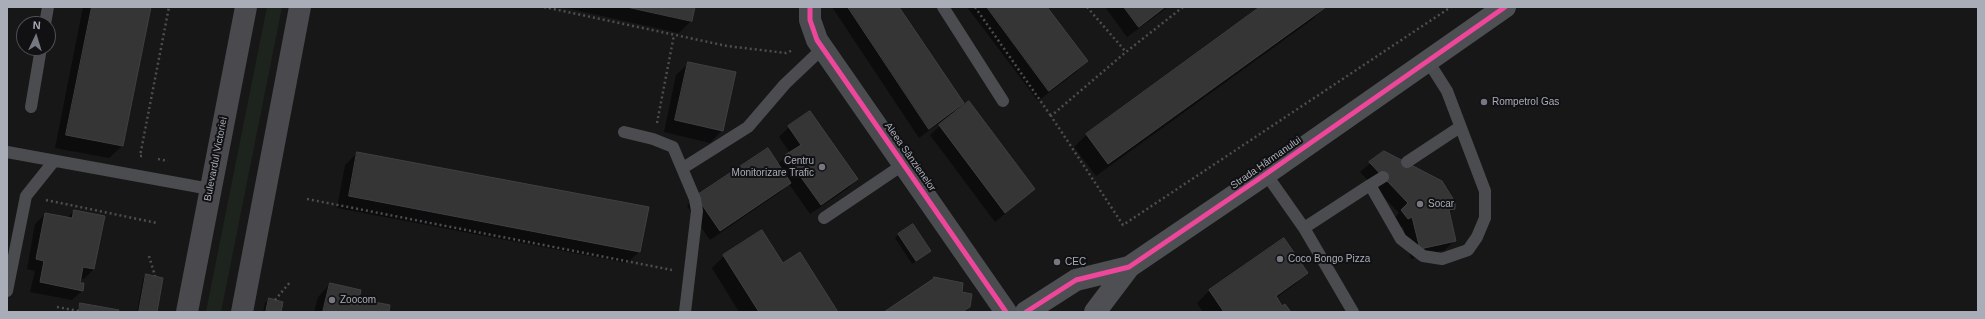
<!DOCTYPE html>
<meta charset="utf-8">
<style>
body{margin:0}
#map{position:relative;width:1985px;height:319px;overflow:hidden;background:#171717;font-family:Arial,sans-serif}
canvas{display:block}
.frame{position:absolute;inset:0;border:8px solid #a8adb8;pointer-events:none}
.north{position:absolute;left:16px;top:16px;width:40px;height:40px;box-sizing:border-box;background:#111113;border:1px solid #4d4f55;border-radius:50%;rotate:4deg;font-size:11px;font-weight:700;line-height:16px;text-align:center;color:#a8adb8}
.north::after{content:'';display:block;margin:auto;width:14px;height:18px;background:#757880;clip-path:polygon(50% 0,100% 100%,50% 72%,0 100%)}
</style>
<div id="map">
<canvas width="1985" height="319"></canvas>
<div class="frame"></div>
<div class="north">N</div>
</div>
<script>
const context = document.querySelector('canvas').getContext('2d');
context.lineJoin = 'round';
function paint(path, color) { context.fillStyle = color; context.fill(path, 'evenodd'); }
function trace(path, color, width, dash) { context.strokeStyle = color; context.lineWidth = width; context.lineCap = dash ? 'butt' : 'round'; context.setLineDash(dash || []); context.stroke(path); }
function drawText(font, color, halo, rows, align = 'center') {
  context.font = font + ' Arial,sans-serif'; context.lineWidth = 4; context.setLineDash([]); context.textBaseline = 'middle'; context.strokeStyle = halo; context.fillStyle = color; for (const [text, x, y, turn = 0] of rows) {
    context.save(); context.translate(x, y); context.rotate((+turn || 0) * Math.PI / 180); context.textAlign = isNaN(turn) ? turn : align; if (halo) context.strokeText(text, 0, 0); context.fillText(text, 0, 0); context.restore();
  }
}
const green = new Path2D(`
 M267,7h15l-61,305h-15z`);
const shadow = new Path2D(`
 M83,7h67l-28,139 -13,12 -54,-10z
 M561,7h133l-3,14 -12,12z
 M832,7h65l66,96 -12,11 -32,24z
 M967,7h79l41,54 -11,11 -38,29z
 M1105,7h63l-41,30z
 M1262,7h63l-12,12 -217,157 -22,-29 13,-13z
 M689,63l33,67 -12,13 -46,-11 12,-57z
 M810,112l47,67 -10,10 -37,25 -21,-30 -9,8 -70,48 -23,-34 10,-10 81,-32 12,-11 -11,-16 10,-10z
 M940,126l94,63 -39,33 -65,-87z
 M1384,152l70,56 -5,6 6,26 -10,10 -34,9 -8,-32 -5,1 -6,-8 7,-7 -39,-41z
 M357,153l283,98 -13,12 -290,-55 8,-43z
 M74,211l20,58 -10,10 -4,-1 -1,5 3,8 -10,9 -42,-8 5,-21 -8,-2 8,-45 10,-10 22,4z
 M899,234l31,17 -18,13 -17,-26z
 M1284,240l23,33 -13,12 -18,13 6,9 8,5h-87l-6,-9 12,-12z
 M724,256l58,8 55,48h-98l-27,-44z
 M147,276l9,36h-19l6,-33z
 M330,284l28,15 30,13h-74l4,-15z
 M269,299l11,13h-17l2,-9z
 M81,304l36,8h-41l1,-4z`);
const building = new Path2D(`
 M92,7h59l-28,139 -57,-11z
 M627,7h68l-3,14z
 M848,7h51l65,96 -35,26z
 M987,7h60l41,54 -39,30z
 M1124,7h41l-26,20z
 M1260,7h66l-218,157 -22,-30z
 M688,62l48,10 -13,59 -48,-11z
 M969,101l66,88 -30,24 -66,-88z
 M810,111l48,68 -37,26 -36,-50 16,-10 -13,-19z
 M768,148l23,35 -71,48 -24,-35z
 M1384,151l58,30 13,21v7l-6,1 7,31 -36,8 -8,-32 -4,2 -7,-9 7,-7 -39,-41z
 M357,152l292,55 -9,45 -291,-56z
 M74,210l31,6 -11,53 -11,-2 -3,16h4l-1,8 -43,-9 4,-21 -8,-2 9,-46 27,5z
 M913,224l18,27 -15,10 -18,-27z
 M762,230l21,33 17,-11 38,60h-79l-36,-57z
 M1284,238l24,35 -32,23 6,10 3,-2 6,8h-67l-15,-22z
 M146,274l17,4 -6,34h-18z
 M934,277l29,6 -1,9 10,2 -2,13 -8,5h-78l49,-33z
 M330,283l31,7 -2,9 31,6 -1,7h-66z
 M269,298l14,4 -2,10h-15z
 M80,303l39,7 -1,2h-39z`);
const path = new Path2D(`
 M544,7l183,39 59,7 7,-3
 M975,7l76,109
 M1087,7l39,45
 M1183,7l-57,45 -75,64 72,109 328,-218
 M657,123l17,-88
 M142,156h-2l29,-149
 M158,159l10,2
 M307,199l365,71
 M46,200l111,23
 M149,256l6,20
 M275,300l16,-19
 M57,307l22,4`);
const lane = new Path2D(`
 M943,7l60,94
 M45,24l3,-17
 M31,107l10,-59
 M624,132l29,7 20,8 22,52 2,12 -12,101
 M7,152l203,37
 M1407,162l53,-35
 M683,168l65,-41 37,-43 38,-36
 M1266,174l38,54 49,84
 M1370,185l13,-8
 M824,218l80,-54
 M1304,228l66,-43 31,54 22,17 19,3 26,-9 9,-13 8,-19v-27l-38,-100 -19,-30
 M7,291l19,-95 28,-35`);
const street = new Path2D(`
 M810,7v13l7,20 189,272`);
const secondary = new Path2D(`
 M187,312l59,-305
 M242,312l58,-305`);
const primary = new Path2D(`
 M1026,312l50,-32 53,-13
 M1095,312l34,-45 137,-93 239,-167`);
const cycleway = new Path2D(`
 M810,7v13l7,20 189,272
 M1026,312l50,-32 53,-13 137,-93 239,-167`);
const markers = [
 [1484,102,4,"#757880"],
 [822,167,4,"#757880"],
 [1420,204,4,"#757880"],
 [1280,259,4,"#757880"],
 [1057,262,4,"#757880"],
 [332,300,4,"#757880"]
];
const poiNames = [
 ["Rompetrol Gas",1492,102],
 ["Centru",814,161,"right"],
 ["Monitorizare Trafic",814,173,"right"],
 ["Socar",1428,204],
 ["Coco Bongo Pizza",1288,259],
 ["CEC",1065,262],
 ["Zoocom",340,300]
];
const streetNames = [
 ["Aleea Sânzienelor",910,157,55],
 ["Bulevardul Victoriei",216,159,-79],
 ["Strada Hărmanului",1266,163,-35]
];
paint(green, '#1d241e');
paint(shadow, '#0007');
paint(building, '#353536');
trace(building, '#3f4043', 1);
trace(path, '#4d4e52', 2.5, [2, 3]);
trace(lane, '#4b4c50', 12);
trace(street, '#4b4c50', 22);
trace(secondary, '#4a4a4e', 22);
trace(primary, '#4d4f52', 22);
trace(cycleway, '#ed469a', 5);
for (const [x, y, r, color] of markers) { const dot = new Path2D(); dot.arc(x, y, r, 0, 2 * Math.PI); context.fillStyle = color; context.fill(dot); trace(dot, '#111113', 1.5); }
drawText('10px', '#a8adb8', '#111113', poiNames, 'left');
drawText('10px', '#a8adb8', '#111113', streetNames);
</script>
